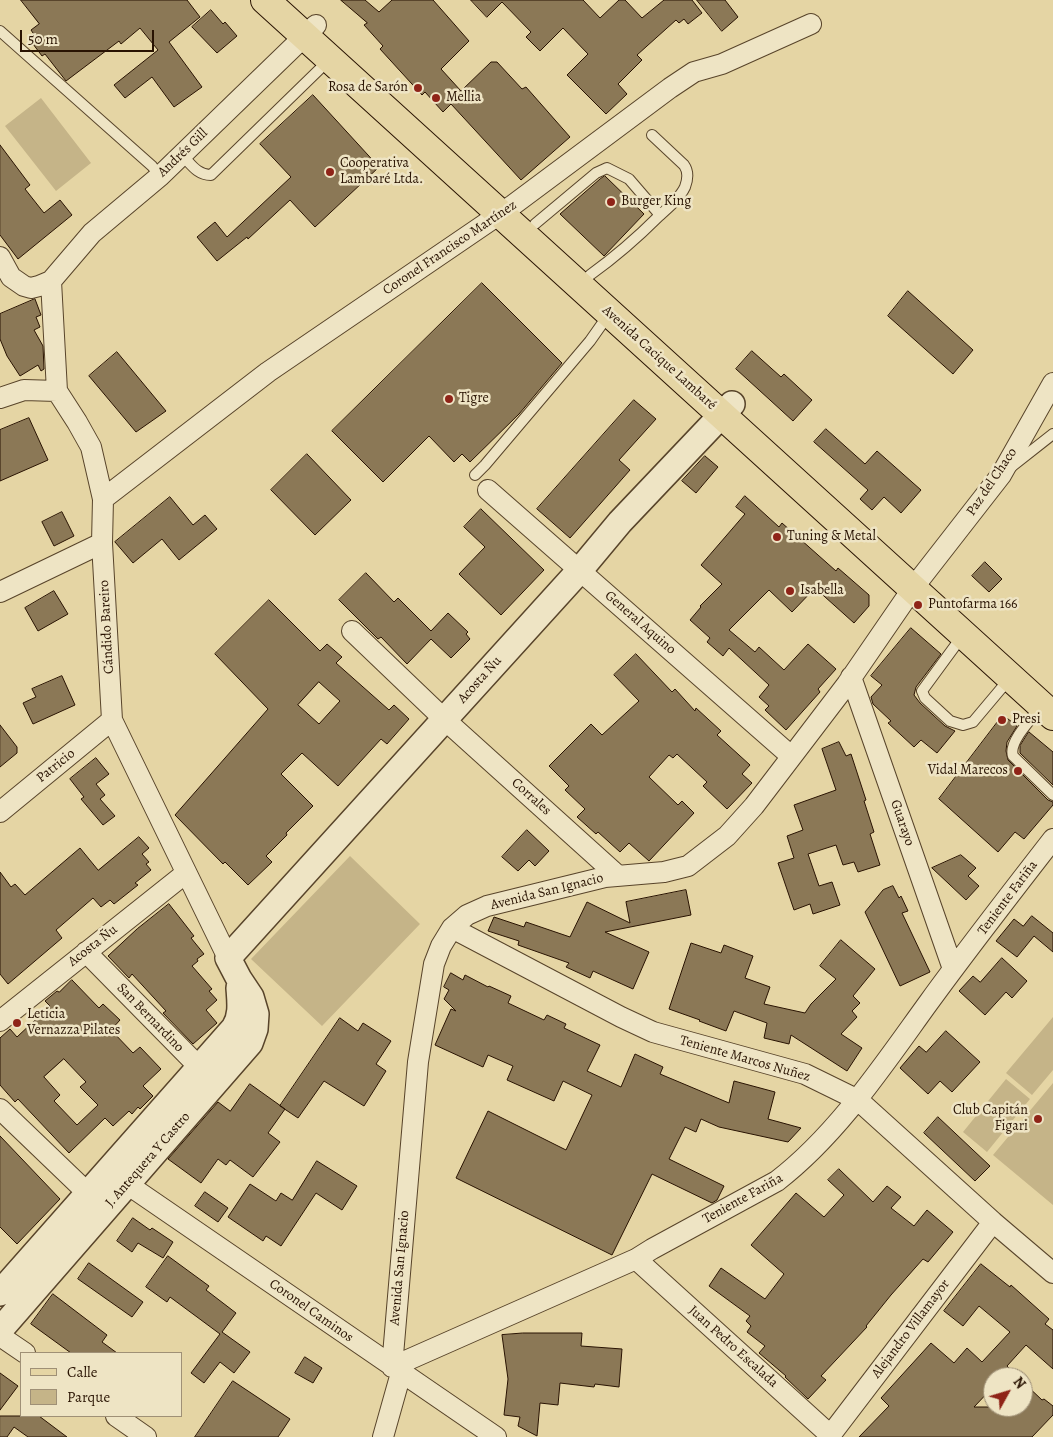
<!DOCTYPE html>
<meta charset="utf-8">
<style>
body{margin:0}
#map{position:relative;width:1053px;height:1437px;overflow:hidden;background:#e5d5a4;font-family:Alegreya,serif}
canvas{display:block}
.legend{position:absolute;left:20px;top:1352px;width:162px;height:65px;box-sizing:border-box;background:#eee4c4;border:1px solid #9f9076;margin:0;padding:6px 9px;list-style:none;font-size:15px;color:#291302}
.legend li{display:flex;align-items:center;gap:10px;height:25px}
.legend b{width:25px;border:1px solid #9f9076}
.north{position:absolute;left:983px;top:1367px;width:50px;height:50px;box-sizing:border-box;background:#eee4c4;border:1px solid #9f9076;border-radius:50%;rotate:51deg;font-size:14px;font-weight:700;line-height:20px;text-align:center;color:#291302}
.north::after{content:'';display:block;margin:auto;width:18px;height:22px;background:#8f2418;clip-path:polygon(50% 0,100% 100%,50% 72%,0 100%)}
.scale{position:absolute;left:20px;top:30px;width:134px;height:22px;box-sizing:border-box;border:2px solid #291302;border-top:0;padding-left:6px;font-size:15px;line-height:18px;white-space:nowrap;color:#291302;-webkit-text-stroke:4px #eee4c4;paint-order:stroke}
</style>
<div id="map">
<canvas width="1053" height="1437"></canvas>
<ul class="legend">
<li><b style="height:6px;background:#e5d5a4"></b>Calle</li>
<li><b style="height:14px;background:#c5b488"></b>Parque</li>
</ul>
<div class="north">N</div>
<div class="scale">50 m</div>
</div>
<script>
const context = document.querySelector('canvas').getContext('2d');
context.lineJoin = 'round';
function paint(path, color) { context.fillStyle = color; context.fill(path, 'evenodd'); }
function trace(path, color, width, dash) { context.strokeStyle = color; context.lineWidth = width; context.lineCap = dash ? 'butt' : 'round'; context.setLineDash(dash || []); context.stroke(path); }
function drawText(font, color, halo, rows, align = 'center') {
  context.font = font + ' Alegreya,serif'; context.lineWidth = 5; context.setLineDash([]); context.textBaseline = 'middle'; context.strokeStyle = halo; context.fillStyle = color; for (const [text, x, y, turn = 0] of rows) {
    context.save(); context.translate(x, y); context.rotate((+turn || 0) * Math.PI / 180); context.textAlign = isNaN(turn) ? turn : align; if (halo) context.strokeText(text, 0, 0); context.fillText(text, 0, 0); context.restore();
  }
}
const green = new Path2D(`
 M41,98l50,65 -35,28 -51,-65z
 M350,856l70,68 -98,102 -71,-67z
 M1053,1017v53l-21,25 -26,-22z
 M1006,1079l24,20 -43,53 -24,-20z
 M1053,1083v122l-60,-50z`);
const building = new Path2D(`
 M21,0h166l13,17 -31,25 33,45 -28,20 -22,-30 -27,21 -11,-13 44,-35 -18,-22 -19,16 -2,-3 -53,40 -21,-27 -3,2 -12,-16 5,-4 -4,-6 8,-6z
 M341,0h24l14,12 13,-12h41l36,41 -28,28 20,22 30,-29h6l25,27 4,-2 44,50 -49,43 -70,-76 -8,8 -18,-20 -3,3 -42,-46 3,-3 -19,-21 3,-2z
 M471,0h112l17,18 19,-18h6l17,18 22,-18h28l10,13 -14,11 -4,-5 -5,4 -3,-3 -39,35 5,5 -24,24 9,10 -21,20 -39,-39 21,-21 -25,-26 -23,23 -14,-14 5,-5 -29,-30 -15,15z
 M697,0h28l13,17 -16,14z
 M211,10l12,14 2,-2 12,14 -20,17 -25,-26z
 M313,95l66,72 -64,60 -25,-27 -42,39 -1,-2 -30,24 -20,-24 18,-15 12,15 64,-60 -31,-33z
 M0,145l30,40 -5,4 19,24 16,-13 12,15 -54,44 -18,-24z
 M605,176l39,38 -40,42 -44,-42 40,-35z
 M482,283l80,80 -43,51 -49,48 -8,-8 -8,8 -25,-26 -46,46 -51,-51z
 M908,291l65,59 -20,24 -65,-58z
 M35,299l6,16 -5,2 4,10 -6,3 9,16 1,23 -3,2 -3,-6 -18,11 -13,-20 -7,-17v-25z
 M752,351l29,26 3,-3 28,26 -19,21 -57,-52z
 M117,352l49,59 -30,21 -47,-56z
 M634,400l22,19 -37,41 11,10 -60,68 -33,-29z
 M29,418l19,42 -48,21v-51z
 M826,429l39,35 12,-13 44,39 -20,23 -17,-16 -12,13 -12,-11 8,-9 -54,-48z
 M307,454l44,46 -36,35 -44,-45z
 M705,456l13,11 -22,26 -14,-12z
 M745,496l34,31 3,-4 54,48 2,-3 31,27v11l-15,17 -39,-35 -23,24 -23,-22 -40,40 26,22 4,-5 25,23 24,-26 28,25 -18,20 2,3 -34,38 -21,-20 4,-4 -10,-9 10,-12 -40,-37 -6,8 -16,-14 3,-4 -20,-18 11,-13 -1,-1 22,-22 -21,-19 44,-51 -9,-7z
 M170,497l23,28 12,-10 12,14 -38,31 -17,-21 -29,24 -18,-21z
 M481,509l63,61 -43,45 -42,-41 26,-27 -21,-20z
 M62,512l12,24 -20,10 -12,-24z
 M985,562l17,17 -13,13 -17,-16z
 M366,573l28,29 4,-4 33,33 17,-18 20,19 -2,2 4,5 -19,19 -20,-19 -24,25 -26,-27 -3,2 -39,-39z
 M54,591l14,23 -30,17 -13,-23z
 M269,600l51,51 7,-7 15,13 -6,6 53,47 5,-5 15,14 -22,25 -6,-5 -43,47 -36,-33 -21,21 32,32 -27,27 1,2 -21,21 6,6 -24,23 -23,-23 -2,2 -48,-49 93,-106 -53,-55zM319,682l21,19 -21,23 -21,-19z
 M911,628l30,26 -25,33 -2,8 6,8 25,23 10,5 -18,22 -16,-13 -7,7 -26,-24 3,-2 -18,-17 -2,-7 11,-12 -11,-9z
 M636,654l36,38 3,-3 20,22 1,-3 25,23 -4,4 33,30 -8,9 10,9 -25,26 -24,-23 4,-4 -30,-28 -4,4 -4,-3 -20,22 29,28 4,-4 12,12 -45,48 -20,-18 -9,9 -22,-20 -2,2 -19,-17 8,-8 -20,-19 4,-4 -20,-20 42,-42 11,11 37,-34 -25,-26z
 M62,676l13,29 -42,19 -10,-21 13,-6 -4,-8z
 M1003,715l14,11 -10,16 -1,9 2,9 40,40 5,2v3l-29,34 -9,-7 -17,20 -59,-53z
 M0,725l17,22v6l-17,14z
 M1029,732l24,20v33l-33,-32v-7z
 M839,742l7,14 5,-2 15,46 -2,1 10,31 -4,2 10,31 -22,7 -4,-10 -11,3 -7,-20 -28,9 11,32 13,-4 8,23 -27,9 -3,-10 -16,6 -16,-47 16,-5 -7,-22 16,-6 -9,-25 42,-15 -14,-41z
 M96,758l13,16 -13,10 9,11 -5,4 15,17 -12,9 -22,-26 3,-2 -14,-18z
 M527,830l22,21 -14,15 -6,-6 -11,11 -16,-14z
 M139,837l10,11 -7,6 7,8 -3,2 5,6 -16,13 3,2 -24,19 -4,-4 -9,7 -8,-9 -37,32 6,8 -54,46 -8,-10v-102l11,15 4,-3 10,11 55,-47 18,22z
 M961,855l15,13 -8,8 11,10 -13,14 -34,-32z
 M893,886l6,12 2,-2 7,15 -6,2 28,59 -30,14 -35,-74 18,-22z
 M686,890l5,25 -86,17 44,20 -16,37 -40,-18 -3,7 -24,-11 3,-4 -51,-18 1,-4 -31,-10 6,-14 30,10 2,-5 44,15 17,-35 43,21 -4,-21z
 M169,904l25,32 -3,2 13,16 -7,5 1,2 -6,5 20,23 -3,2 8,9 -11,10 11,13 -24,21 -30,-31 3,-2 -34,-37 -3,4 -21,-22 29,-27z
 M1032,916l21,17v19l-19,-16 -17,21 -21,-16 18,-22 9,7z
 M841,940l34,29 -22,27 7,7 -8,8 5,6 -16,17 21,14 -15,23 -56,-36 -2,9 -25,-6 3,-15 -33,-12 -8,20 -27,-10 1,-1 -31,-11 22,-66 30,10 3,-8 29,11 -8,22 25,9 -6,17 41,9 6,-9 25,-25 -16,-13z
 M1002,958l25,23 -15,17 -6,-6 -21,23 -26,-24 14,-15 7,6z
 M451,973l12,7 2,-5 23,12 1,-1 22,10 -3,7 36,17 3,-5 19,9 -2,4 36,17 -13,26 34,16 14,-33 28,13 -3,7 69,29 5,-22 41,11 -7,27 33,9 -13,14 -69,-15 -18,-8 -5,13 -11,-5 -16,32 55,27 -7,14 -5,3 -60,-29 -40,81 -156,-77 32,-67 78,39 26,-55 -29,-14 -9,20 -47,-21 6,-14 -25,-11 -5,12 -48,-22 16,-36 5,2 -12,-12 5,-9 -5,-3z
 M72,980l27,28 4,-4 17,16 -9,10 22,23 7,-6 21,22 -18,17 10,10 -13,13 -2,-2 -6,7 -3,-3 -16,15 -8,-8 -36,35 -51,-54 -3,3 -15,-17v-47l10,-9 7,8 33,-31 -5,-5 12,-10 2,1zM64,1059l22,23 -6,5 18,18 -21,20 -23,-24 6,-6 -16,-18z
 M340,1018l18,13 5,-8 28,18 -15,23 10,7 -22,35 -40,-25 -26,37 -18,-12z
 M946,1031l34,31 -28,30 -12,-11 -12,13 -28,-26 19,-22 7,6z
 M250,1084l35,25 -17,24 12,9 -27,35 -23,-17 -4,5 -8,-6 -17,24 -33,-24 50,-57 12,9z
 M938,1117l52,49 -15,15 -51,-48z
 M0,1136l60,63 -43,45 -17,-17z
 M317,1161l40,25 -15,24 -26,-17 -35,53 -15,-10 -3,5 -35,-24 22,-33 26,17 5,-8 11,7z
 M839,1169l34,33 14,-16 14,11 -10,11 23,18 13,-16 26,22 -25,30 -5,-3 -32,36 -25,31 1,1 -46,49 5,4 -18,19 -23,-22 1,-1 -27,-23 6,-7 -18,-14 4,-6 -5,-5 4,-5 -41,-30 12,-18 44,31 19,-25 -33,-29 45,-52 28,24 20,-22 -16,-15z
 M205,1192l23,16 -10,14 -23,-16z
 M133,1218l17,12 2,-2 21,14 -10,16 -25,-15 -6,9 -15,-11z
 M168,1256l41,30 -3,4 30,23 -14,19 28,20 -16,21 -14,-11 -16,21 -13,-10 29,-39 -50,-37 -3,5 -21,-15z
 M89,1263l54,39 -11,15 -54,-38z
 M981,1264l29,23 1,-2 38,34 -4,5 8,6v39l-27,-24 -19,21 11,11h-25v10l-19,20h49v-25l19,18 2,-1 9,7v9l-21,22h-173l30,-31 -8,-8 50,-55 23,20 13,-15 15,14 28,-30 -31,-26 -16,20 -19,-15z
 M53,1294l54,41 -5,7 15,11h-46l-40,-29z
 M523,1333h59l-1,13 41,3 -3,38 -24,-3 -1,3 -34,-4 -2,22 -18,-2 -3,33 -19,-10 2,-9 -16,-2 4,-36 -6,-44z
 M305,1357l17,11 -9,15 -18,-10z
 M0,1373l18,13 -18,24z
 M233,1381l57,38 -12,18h-83z
 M0,1416h39l28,21h-39l-14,-10 -7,10h-7z`);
const service = new Path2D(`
 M0,31l152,135 8,10
 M182,155c9,9 15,20 29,20l118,-115
 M535,224l61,-51 11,-5 22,11 31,36
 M590,275c25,-18 47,-37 69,-59 9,-8 21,-18 26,-29 3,-8 4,-15 -1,-22l-32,-30
 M1011,467l42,-33
 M475,475l10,-10 105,-124 19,-27
 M963,635l-41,56 3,7 25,23 13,4 10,-3 37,-44
 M1041,707c-9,11 -33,35 -28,49l40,39`);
const minor = new Path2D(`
 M0,257l11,20 13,9 7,2 8,-2 12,-5 41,-48 68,-57 156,-151
 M51,281l6,110 20,31 14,25 12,52 -1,44 10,177 116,238
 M1053,383l-52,92 -88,113 -66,96 -93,122 -27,30 -39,30 -24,6 -59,5 -118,29 -20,9 -15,13 -11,18 -7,18 -16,98 -26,305 244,-108 16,-10 125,-68c61,-47 107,-117 152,-179 40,-55 82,-109 124,-163
 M0,398l24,-8 33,1
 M488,490l303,266
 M103,499l165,-127 245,-167 157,-117 24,-16 28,-8 89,-40
 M0,592l102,-49
 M352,631l92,88 173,156
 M851,677l102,292
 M0,812l112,-92
 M452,928l169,89 32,15 152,42 53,26 135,122 60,51
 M86,952l123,125
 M0,1021l186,-148
 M0,1109l98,94
 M127,1184l369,253
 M636,1259l194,176
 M0,1336l25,17
 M116,1416l30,21
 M383,1437l18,-64
 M829,1437l164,-215`);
const tertiary = new Path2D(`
 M0,1293l234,-265c8,-12 6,-26 5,-40
 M0,1330l250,-287 5,-14 1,-15 -5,-17 -12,-18 -11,-21 352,-388 40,-48 112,-118`);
const primary = new Path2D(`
 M265,0l788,716`);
const markers = [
 [418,88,5,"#8f2418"],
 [436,98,5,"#8f2418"],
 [330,172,5,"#8f2418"],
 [611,202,5,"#8f2418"],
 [449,399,5,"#8f2418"],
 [777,537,5,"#8f2418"],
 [790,591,5,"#8f2418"],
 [918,605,5,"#8f2418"],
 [1002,720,5,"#8f2418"],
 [1018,771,5,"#8f2418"],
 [17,1023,5,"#8f2418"],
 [1038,1119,5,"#8f2418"]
];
const poiNames = [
 ["Rosa de Sarón",408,88,"right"],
 ["Mellia",446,98],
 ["Cooperativa",340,164],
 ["Lambaré Ltda.",340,180],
 ["Burger King",621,202],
 ["Tigre",459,399],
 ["Tuning & Metal",787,537],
 ["Isabella",800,591],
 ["Puntofarma 166",928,605],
 ["Presi",1012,720],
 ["Vidal Marecos",1008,771,"right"],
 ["Leticia",27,1015],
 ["Vernazza Pilates",27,1031],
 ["Club Capitán",1028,1111,"right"],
 ["Figari",1028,1127,"right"]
];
const streetNames = [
 ["Andrés Gill",183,153,-44],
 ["Coronel Francisco Martínez",450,248,-34],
 ["Avenida Cacique Lambaré",659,358,42],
 ["Paz del Chaco",992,482,-56],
 ["General Aquino",640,623,41],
 ["Cándido Bareiro",107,627,-93],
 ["Acosta Ñu",480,680,-48],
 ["Patricio",56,766,-39],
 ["Corrales",531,797,42],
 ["Guarayo",902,823,71],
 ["Avenida San Ignacio",547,892,-14],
 ["Teniente Fariña",1008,898,-53],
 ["Acosta Ñu",93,946,-38],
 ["San Bernardino",150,1018,46],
 ["Teniente Marcos Nuñez",745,1059,16],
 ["J. Antequera Y Castro",148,1160,-49],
 ["Teniente Fariña",743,1199,-29],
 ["Avenida San Ignacio",400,1268,-85],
 ["Coronel Caminos",311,1311,35],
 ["Alejandro Villamayor",911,1329,-53],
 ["Juan Pedro Escalada",733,1347,42]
];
paint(green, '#c5b488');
paint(building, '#8b7856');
trace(building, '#291302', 1);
trace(service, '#58442a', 12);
trace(minor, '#58442a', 22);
trace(tertiary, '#58442a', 28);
trace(primary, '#291302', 30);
trace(service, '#eee4c4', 10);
trace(minor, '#eee4c4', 20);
trace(tertiary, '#eee4c4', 25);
trace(primary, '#e5d5a4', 28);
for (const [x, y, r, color] of markers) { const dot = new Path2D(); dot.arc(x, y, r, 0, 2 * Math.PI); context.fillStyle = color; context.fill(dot); trace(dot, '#eee4c4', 2); }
drawText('14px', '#291302', '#eee4c4', poiNames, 'left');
drawText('14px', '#291302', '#eee4c4', streetNames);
</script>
